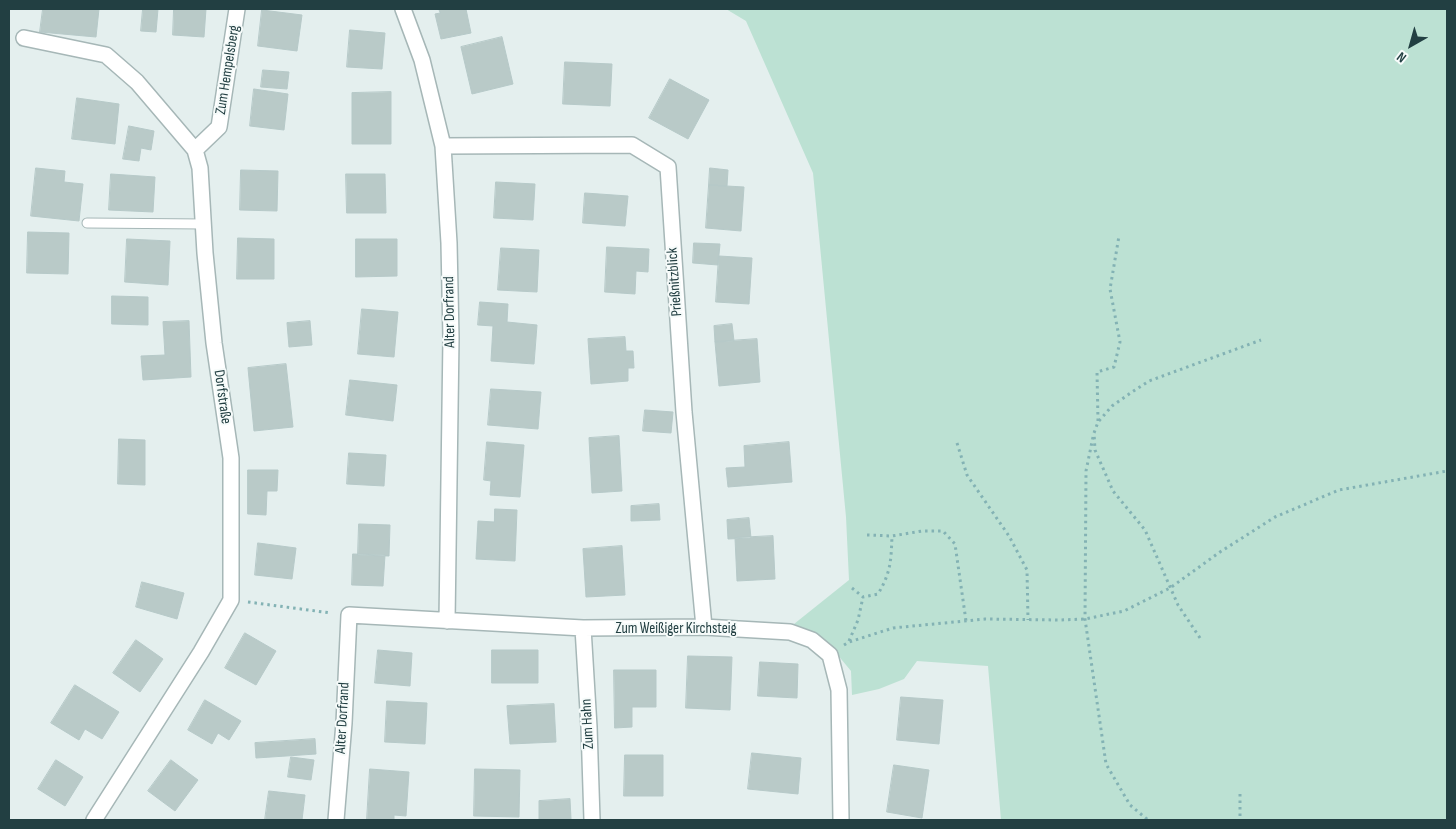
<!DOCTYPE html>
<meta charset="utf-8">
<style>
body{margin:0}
#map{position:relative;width:1456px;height:829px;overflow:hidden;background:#e4efee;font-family:"Sofia Sans Condensed",sans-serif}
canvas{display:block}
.frame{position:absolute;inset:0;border:10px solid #223f42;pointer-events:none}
.north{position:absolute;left:1386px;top:20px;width:50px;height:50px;-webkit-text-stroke:4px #f6fbfa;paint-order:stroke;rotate:218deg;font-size:14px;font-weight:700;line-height:20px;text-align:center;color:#223f42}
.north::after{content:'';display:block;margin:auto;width:18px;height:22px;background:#223f42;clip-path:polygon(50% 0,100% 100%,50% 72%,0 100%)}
</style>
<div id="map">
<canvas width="1456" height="829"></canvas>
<div class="frame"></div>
<div class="north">N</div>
</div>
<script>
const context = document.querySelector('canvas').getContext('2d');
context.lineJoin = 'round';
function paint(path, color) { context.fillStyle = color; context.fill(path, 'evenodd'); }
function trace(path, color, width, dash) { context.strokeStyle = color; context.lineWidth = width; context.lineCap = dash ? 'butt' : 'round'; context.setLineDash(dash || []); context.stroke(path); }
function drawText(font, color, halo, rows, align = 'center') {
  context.font = font + ' "Sofia Sans Condensed",sans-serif'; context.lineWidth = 4; context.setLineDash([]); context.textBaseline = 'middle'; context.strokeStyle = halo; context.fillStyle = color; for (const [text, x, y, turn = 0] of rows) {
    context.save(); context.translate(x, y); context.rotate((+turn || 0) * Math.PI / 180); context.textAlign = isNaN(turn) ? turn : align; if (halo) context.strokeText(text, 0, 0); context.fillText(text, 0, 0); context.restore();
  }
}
const green = new Path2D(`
 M726,9h721v811h-446l-13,-154 -71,-5 -13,18 -25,10 -27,6 -1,-24 -24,-29 -33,-18 55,-44 -3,-63 -33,-344 -67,-152z`);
const building = new Path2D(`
 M43,9h56l-3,28 -56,-5z
 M143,9h15l-2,23 -15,-1z
 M174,9h32l-2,28 -31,-2z
 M439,9h29h-2l5,24 -30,6 -6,-25 5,-1z
 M262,10l40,5 -5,36 -39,-5z
 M350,30l35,3 -3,36 -35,-2z
 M502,37l11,47 -41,10 -11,-47z
 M565,62l47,2 -2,42 -47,-2z
 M263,70l26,2 -2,17 -26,-2z
 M670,79l39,21 -21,39 -39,-21z
 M254,89l34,5 -4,36 -34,-4z
 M391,92v52h-39v-51z
 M77,98l42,6 -4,40 -43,-5z
 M129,126l25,5 -3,19 -10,-2 -2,13 -16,-2z
 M36,168l29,3 -1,11 19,2 -4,37 -48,-5z
 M710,168l18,2 -1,16 -18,-1z
 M241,170l37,1 -1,40 -37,-1z
 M111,174l44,3 -2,35 -44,-2z
 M346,174h39l1,39h-39z
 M496,182l39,2 -2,36 -39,-2z
 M709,185l35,2 -3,44 -35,-3z
 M585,193l43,3 -3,30 -42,-3z
 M28,232l41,1 -1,41 -41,-1z
 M238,238l36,1v40h-37z
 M127,239l43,2 -2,44 -43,-3z
 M356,239h41v37l-41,1z
 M694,243l26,1 -2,21 -25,-2z
 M607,247l42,2 -1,23 -12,-1 -1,23 -30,-2z
 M501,248l38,2 -2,42 -39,-2z
 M719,256l33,2 -3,46 -33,-2z
 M112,296l36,1v28l-36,-1z
 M480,302l28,2 -1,18 30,3 -3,39 -43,-3 2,-35 -15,-1z
 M362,309l36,3 -4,45 -36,-3z
 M189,321l2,56 -48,3 -2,-24 24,-1 -2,-33z
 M310,321l2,24 -23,2 -2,-24z
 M732,324l2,17 -19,1 -1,-16z
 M625,337l1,14h7l1,17h-6v13l-37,3 -3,-45z
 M757,339l3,43 -41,4 -4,-44z
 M286,364l7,63 -39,4 -6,-63z
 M350,380l47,5 -4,36 -47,-6z
 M491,389l50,3 -3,37 -50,-4z
 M645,410l28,2 -2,21 -28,-2z
 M619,436l3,55 -30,2 -3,-55z
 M119,439l26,1v45l-27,-1z
 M487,442l37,3 -4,52 -30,-2 1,-14 -7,-1z
 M789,442l3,40 -64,5 -2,-19 19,-1 -1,-21z
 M349,453l37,2 -2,31 -37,-2z
 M248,470h30l-1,21h-10l-1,24 -18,-1z
 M659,504l1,16 -29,1v-15z
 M495,509l22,1 -2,51 -39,-2 2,-38 16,1z
 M749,518l2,20 -23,1 -1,-19z
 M359,524l31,1 -1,31 -31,-1z
 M773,536l2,43 -38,2 -2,-43z
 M258,543l38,5 -4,31 -37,-4z
 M622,546l3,49 -39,2 -3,-48z
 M353,554l32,1 -2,31 -31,-1z
 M142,582l42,11 -7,26 -41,-12z
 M245,633l31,18 -20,34 -31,-17z
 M136,640l27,19 -23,33 -27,-19z
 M378,650l34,3 -2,33 -35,-3z
 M492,650h46v33h-46z
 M688,656l44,1 -2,53 -44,-2z
 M760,662l38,2 -1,34 -39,-2z
 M614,670h42v37h-24v20l-17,1z
 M75,685l44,27 -17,27 -17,-10 -6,11 -28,-17z
 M901,697l42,3 -4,44 -42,-4z
 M205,700l36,21 -12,19 -11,-7 -6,11 -24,-14z
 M387,701l40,2 -2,41 -40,-2z
 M554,704l2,38 -46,2 -3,-38z
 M315,739l1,15 -60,4 -1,-15z
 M752,753l49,5 -3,36 -50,-5z
 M625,755h38v41h-39z
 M291,757l23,3 -3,20 -23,-3z
 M56,760l27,17 -18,29 -27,-17z
 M171,760l27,20 -23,31 -27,-20z
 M894,765l35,5 -7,48 -35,-6z
 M370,769l39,3 -3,44 -12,-1v5h-27z
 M475,769l45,1 -1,47 -45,-1z
 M269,791l36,4 -3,25h-37z
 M570,799l1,20 -32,1v-19z`);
const path = new Path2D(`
 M1098,421l-1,-49 17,-5 6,-25 -10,-53 9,-53
 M1093,437l-7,34 -1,148 21,145 24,41 18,15
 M957,443l10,32 42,61 18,34 1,50
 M867,535l25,1 30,-5h21l12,13 11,77
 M852,588l11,9 15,-3c13,-22 13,-33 14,-58
 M248,602l83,11
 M1200,638l-22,-33 -33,-75 -32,-39 -18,-41 -1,-17 4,-11 14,-16 20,-14 17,-11 112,-41
 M849,641l9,-21 5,-23
 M844,645l5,-3 44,-14 92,-9 74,1 26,-1 39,-8 46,-23 50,-36 55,-35 64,-27 108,-19
 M1240,794v26`);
const lane = new Path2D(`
 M87,223l117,1`);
const street = new Path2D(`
 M403,9l19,51 21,86 6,97 2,95 -4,283
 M24,38l82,17 31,27 58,68 5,18 5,85 9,90 17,115v142l-30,52 -107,168
 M443,146l189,-1 36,22 16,245 20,215
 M195,150l24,-23 18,-118
 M583,628l6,99 3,93
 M336,820l8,-97 5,-108 234,13 121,-1 86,5 22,8 18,15 9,35 2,130`);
const streetNames = [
 ["Zum Hempelsberg",228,70,-81],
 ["Prießnitzblick",675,282,-94],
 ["Alter Dorfrand",450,312,-91],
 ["Dorfstraße",222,397,82],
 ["Zum Weißiger Kirchsteig",676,629],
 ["Alter Dorfrand",343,718,-87],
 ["Zum Hahn",588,724,-93]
];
paint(green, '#bce1d3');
paint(building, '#b9cac8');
trace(building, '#b6c9c8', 1);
trace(lane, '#a6b7b7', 11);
trace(street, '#a6b7b7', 18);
trace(path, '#83b2b4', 3, [2.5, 4]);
trace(lane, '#fff', 9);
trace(street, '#fff', 15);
drawText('15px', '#223f42', '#f6fbfa', streetNames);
</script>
